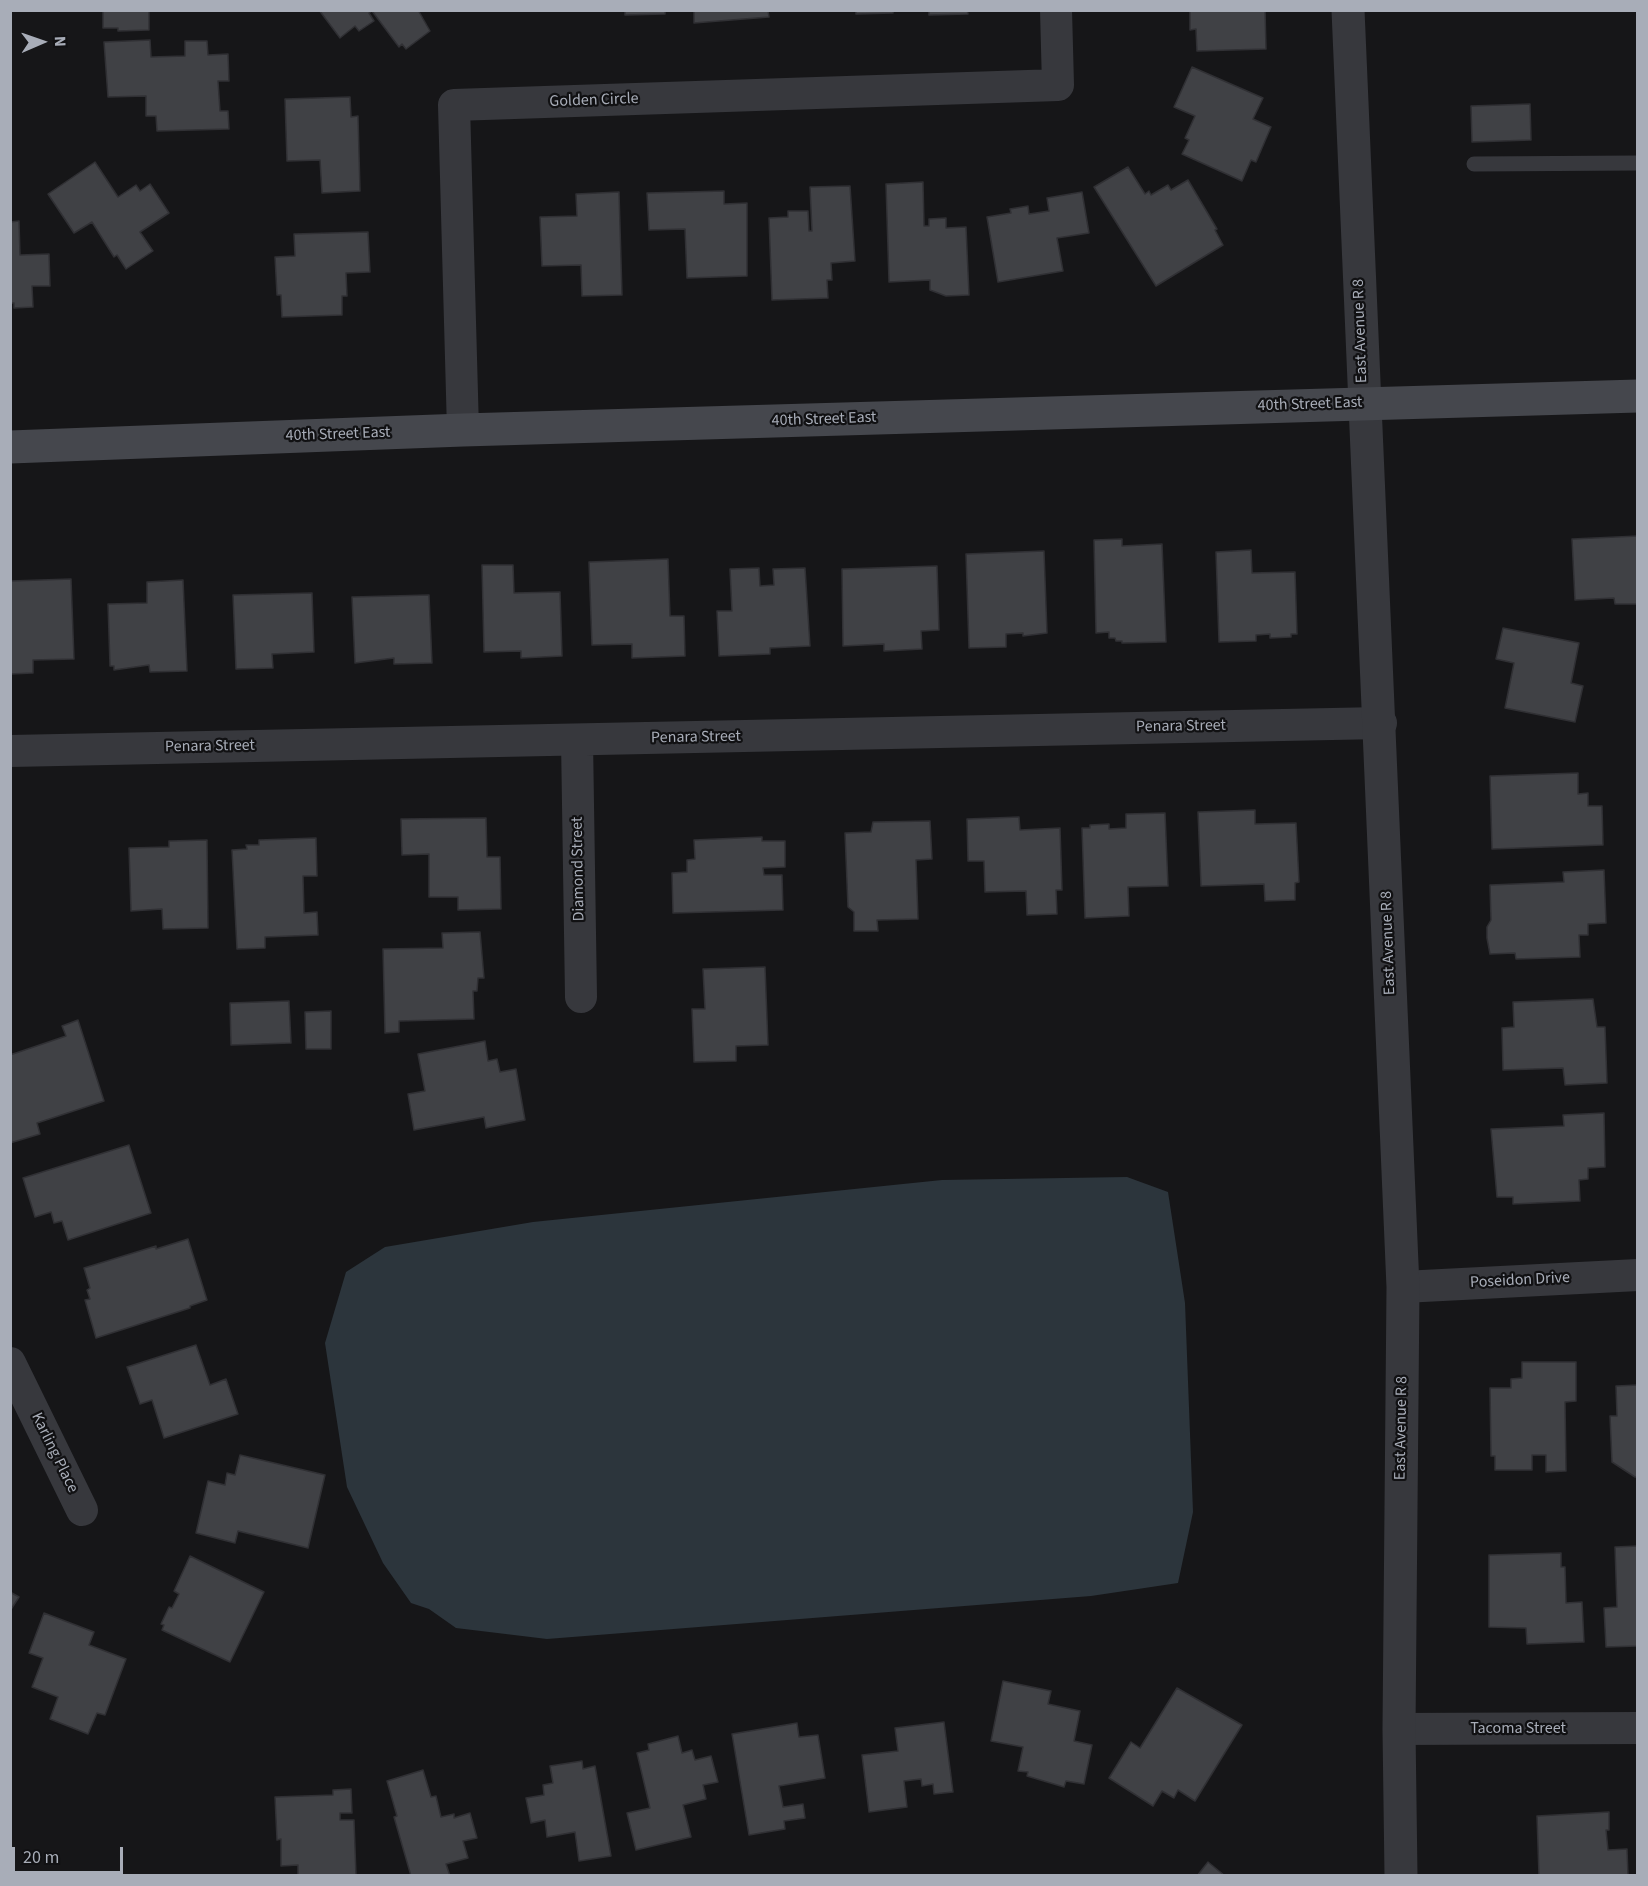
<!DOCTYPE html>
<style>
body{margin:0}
#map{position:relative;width:1648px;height:1886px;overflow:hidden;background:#161618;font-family:"Source Sans 3",sans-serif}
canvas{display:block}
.frame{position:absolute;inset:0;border:12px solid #a8adb8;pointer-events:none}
.north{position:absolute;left:12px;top:12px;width:60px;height:60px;-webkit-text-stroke:4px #111113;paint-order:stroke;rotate:88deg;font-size:16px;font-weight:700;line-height:24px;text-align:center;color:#a8adb8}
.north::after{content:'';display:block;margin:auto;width:21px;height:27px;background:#a8adb8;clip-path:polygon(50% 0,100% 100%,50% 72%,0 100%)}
.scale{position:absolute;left:12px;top:1847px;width:111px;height:27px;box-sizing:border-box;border:3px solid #a8adb8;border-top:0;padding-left:8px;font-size:18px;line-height:21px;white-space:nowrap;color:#a8adb8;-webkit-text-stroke:4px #111113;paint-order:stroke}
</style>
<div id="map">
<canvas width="1648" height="1886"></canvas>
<div class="frame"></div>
<div class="north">N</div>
<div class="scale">20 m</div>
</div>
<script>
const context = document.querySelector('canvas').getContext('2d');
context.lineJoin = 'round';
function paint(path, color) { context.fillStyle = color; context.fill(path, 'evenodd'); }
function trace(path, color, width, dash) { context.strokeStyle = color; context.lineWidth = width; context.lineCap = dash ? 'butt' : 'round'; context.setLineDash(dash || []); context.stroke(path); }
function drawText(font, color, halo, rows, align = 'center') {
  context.font = font + ' "Source Sans 3",sans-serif'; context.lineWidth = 4.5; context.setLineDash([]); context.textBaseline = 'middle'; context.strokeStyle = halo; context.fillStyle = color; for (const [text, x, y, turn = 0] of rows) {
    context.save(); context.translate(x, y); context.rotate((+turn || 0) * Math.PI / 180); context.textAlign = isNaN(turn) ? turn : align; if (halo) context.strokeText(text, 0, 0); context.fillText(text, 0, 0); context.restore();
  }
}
const water = new Path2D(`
 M1127,1177l41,15 17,111 8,209 -15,71 -87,13 -544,43 -91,-11 -27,-19 -18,-6 -28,-40 -36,-76 -22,-144 21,-71 39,-25 148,-25 409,-42z`);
const building = new Path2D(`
 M103,10h46v20l-31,1v-3h-15z
 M319,10h99l12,21 -24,18 -4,-5 -3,3 -27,-36 -3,2 5,8 -15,10 -4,-5 -15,12z
 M625,10h40v4l-40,1z
 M694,10h98v1h-24l1,6 -75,6z
 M856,10h37v3l-37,1z
 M929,10h38l1,4 -39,1z
 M1190,10h75l1,39 -69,2 -1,-22 -6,1z
 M150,40l1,17 34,-1v-15h22l1,14 20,-1 1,27h-11l2,30h8l1,18 -72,2 -1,-15h-10v-20l-38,1 -4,-55z
 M1192,67l71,31 -10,21 18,8 -15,35 -5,-2 -9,21 -60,-27 7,-14 -4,-2 10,-22 -21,-9z
 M350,97l1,20 7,-1 2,75 -38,2 -2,-33 -33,1 -2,-62z
 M1530,104l1,36 -59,2 -1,-36z
 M95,162l23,35 18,-12 4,6 10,-7 19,29 -29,19 13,19 -27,18 -9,-14 -3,2 -22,-35 -18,11 -26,-39z
 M1128,167l17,27 4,-3 2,4 17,-10 3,5 17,-10 29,49 -2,1 8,15 -67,41 -62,-99z
 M923,182l1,44h5v-7l17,-1v10l20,-1 3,68 -23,1 -16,-6v-10l-41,2 -3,-98z
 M850,186l5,75 -24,2 1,17h-5l1,18 -56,2 -3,-82 19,-1v-6h20l1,20h3l-2,-44z
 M724,191v13l23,-1v73l-60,2 -2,-49 -36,1 -2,-37z
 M619,192l3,103 -40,1 -1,-31 -39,1 -2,-49 37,-1 -1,-22z
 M1082,192l7,41 -32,5 6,33 -65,11 -11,-65 24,-4 -1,-4 18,-3 1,8 20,-3 -2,-13z
 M19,221l1,34 29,-1 1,32h-18l1,21 -19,1v-5h-4v-81z
 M368,232l2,40 -24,1 1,23h-5v19l-60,2 -1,-22h-4l-2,-38 20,-1 -1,-22z
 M1638,536v68h-23l-1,-6 -39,2 -3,-61z
 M1122,539v7l40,-2 4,98 -44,1v-2h-6l-1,-3h-6v-6l-13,1 -2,-93z
 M1251,550l1,23 43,-1 2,62h-6v3l-21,1v-4l-14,1v6l-37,1 -3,-90z
 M1044,551l3,82 -24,3v-3l-17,1v13l-37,1 -3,-94z
 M668,559l2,57h14l1,40 -53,2v-14l-40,1 -3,-83z
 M482,565h31l1,28 46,-1 2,64 -41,2v-7l-37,1z
 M937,566l2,64 -18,1 1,18 -38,2v-7l-41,2 -1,-77z
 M759,568l1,18 14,-1 -1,-16 32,-1 5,78 -40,2v6l-51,2 -2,-45h15l-2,-42z
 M71,579l3,80 -41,1v13l-23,1v-93z
 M183,580l4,91 -37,1 -1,-7 -35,5v-4h-4l-2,-62 39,-1v-21z
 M312,593l2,59 -42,2 1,14 -37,1 -3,-74z
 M429,595l3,68 -38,1v-6l-39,5 -3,-66z
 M1503,628l76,15 -8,40 12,3 -8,36 -70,-14 9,-45 -18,-4z
 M1578,773v21l10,-1v13h14l1,39 -111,4 -2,-73z
 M1255,810v14l41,-1 3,59 -4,1v17l-30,1 -1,-17 -63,2 -3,-74z
 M1165,813l3,73 -40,1 1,29 -44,2 -3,-90h8v-3l19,-1v5l17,-1v-14z
 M1019,817l1,13 40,-2 2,62h-6l1,24 -30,1 -1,-24 -41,1 -1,-31h-16l-1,-42z
 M486,818l1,39h13l1,52 -43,1v-13h-29v-43l-27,1 -1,-36z
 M930,821l2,38 -16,1 2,59 -41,1 1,11h-24v-19l-6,-5 -3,-74 26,-1 2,-10z
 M762,837v4h23v26l-22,1 1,7h18l1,35 -110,3 -1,-40 15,-1v-12l8,-1 -1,-19z
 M316,838l1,38h-14l1,37 13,-1 1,23 -53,2v11l-28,1 -5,-99 15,-1 -1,-4h13v-5z
 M207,840l1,88 -45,1 -1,-20 -31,2 -2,-63 40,-1v-6z
 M1604,870l2,53 -18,1v11h-9l1,22 -64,2 -1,-6 -25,1 -3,-16v-11l4,-7 -1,-35 74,-3 -1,-10z
 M480,932l4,46h-6l-1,13h-4l1,28 -75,2v11l-14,1 -2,-84 60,-1 -1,-15z
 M765,967l3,78 -32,1v15l-42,1 -2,-53h13l-2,-40z
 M1593,999l4,28h8l2,56 -42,2 -2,-17 -60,2 -1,-42 12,-1 -1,-25z
 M289,1001l2,42 -60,2 -1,-42z
 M331,1011v38h-25l-1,-37z
 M78,1020l26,81 -67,22 3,11 -30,9v-88l56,-19 -4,-10z
 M485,1041l3,20 9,-2 3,13 16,-3 9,51 -39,8 -2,-11 -70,13 -6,-36 17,-3 -7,-37z
 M1604,1113l1,54 -17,1v11l-9,1 1,21 -67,3v-7h-16l-6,-68 73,-3 -1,-11z
 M129,1145l22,68 -83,27 -6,-19 -8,2 -3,-11 -16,5 -12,-39z
 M188,1239l19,61 -17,6v2l-94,30 -11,-38 5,-1 -3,-9 3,-2 -6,-20 72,-22v3z
 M196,1345l14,40 16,-6 12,35 -74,24 -12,-38 -12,4 -13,-37z
 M1522,1362h54v39l-11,1 1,69 -20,1v-17h-14v15h-37v-14h-4l-1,-68h21v-9l11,-1z
 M1638,1385v92h-3l-23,-15 -2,-46h7l-1,-30z
 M240,1455l85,20 -17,73 -70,-17 -3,12 -39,-10 12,-52 17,4 2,-12 8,2z
 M1638,1546v100l-32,1 -2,-39 13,-1 -2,-60z
 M1561,1553v14h4l1,36 16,-1 2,40 -57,2 -1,-16 -37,-1v-72z
 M190,1556l74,36 -34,70 -68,-32 2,-5 -3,-1 8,-17 3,1 7,-14 -5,-3z
 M10,1592l9,5 -9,14z
 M44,1613l50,19 -5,13 37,14 -21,56 -8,-2 -9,21 -38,-15 8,-22 -26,-10 11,-29 -14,-5z
 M1003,1681l48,10 -3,13 32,7 -6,30 18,4 -8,39 -18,-3 -2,6 -37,-11 1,-4 -10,-1 5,-24 -32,-6z
 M1177,1688l65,37 -47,76 -17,-11 -4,8 -12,-7 -9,15 -44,-28 22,-36 9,6z
 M944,1722l9,70 -19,2 -1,-10 -11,2 -1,-7 -17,2 3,26 -38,5 -7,-57 36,-4 -3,-23z
 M797,1723l2,14 19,-2 7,43 -46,8 4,21 20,-3 2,14 -21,3 1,8 -36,6 -17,-101z
 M678,1736l4,17 10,-3 3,10 16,-4 7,26 -15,3 3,14 -23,6 8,32 -55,13 -9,-37 23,-5 -13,-55 12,-3 -1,-6z
 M582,1761l1,8 12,-3 16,90 -32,5 -4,-29 -28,5 -2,-17 -14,3 -5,-25 18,-3 -1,-10 10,-2 -3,-17z
 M423,1770l8,27 5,-1 5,21 13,-3v4l16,-5 7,25 -14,3 5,17 -22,6 4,12h-39l-17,-59 3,-1 -10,-35z
 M351,1789l1,24h-12v7h14l2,56h-58v-11l-17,1v-27l-4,1 -2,-43 58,-2v-5z
 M1609,1812v18h-3l2,20 19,-1 1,27h-89l-2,-60z
 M1208,1862l17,14h-28z`);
const service = new Path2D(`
 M1474,164l164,-1`);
const minor = new Path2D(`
 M463,430l-9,-325 604,-20 -2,-75
 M577,740l4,257
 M10,751l1371,-28
 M1403,1287l235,-12
 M10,1363l72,147
 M1399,1729l239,-1`);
const tertiary = new Path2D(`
 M1348,10l55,1277 -4,442 2,147`);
const secondary = new Path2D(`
 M10,447l453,-17 1175,-34`);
const streetNames = [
 ["Golden Circle",594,101,-2],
 ["East Avenue R 8",1361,331,-92],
 ["40th Street East",1310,405,-2],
 ["40th Street East",824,420,-2],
 ["40th Street East",338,435,-2],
 ["Penara Street",1181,727,-1],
 ["Penara Street",696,738,-1],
 ["Penara Street",210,747,-1],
 ["Diamond Street",579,869,-91],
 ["East Avenue R 8",1389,943,-92],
 ["Poseidon Drive",1520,1281,-3],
 ["East Avenue R 8",1402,1428,-89],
 ["Karling Place",54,1453,64],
 ["Tacoma Street",1518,1729]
];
paint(water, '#2c353c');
paint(building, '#404145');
trace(building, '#303034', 1.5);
trace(service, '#37383d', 15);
trace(minor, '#37383d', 32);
trace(tertiary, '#37383d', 33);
trace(secondary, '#45474d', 33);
drawText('16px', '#a8adb8', '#111113', streetNames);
</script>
